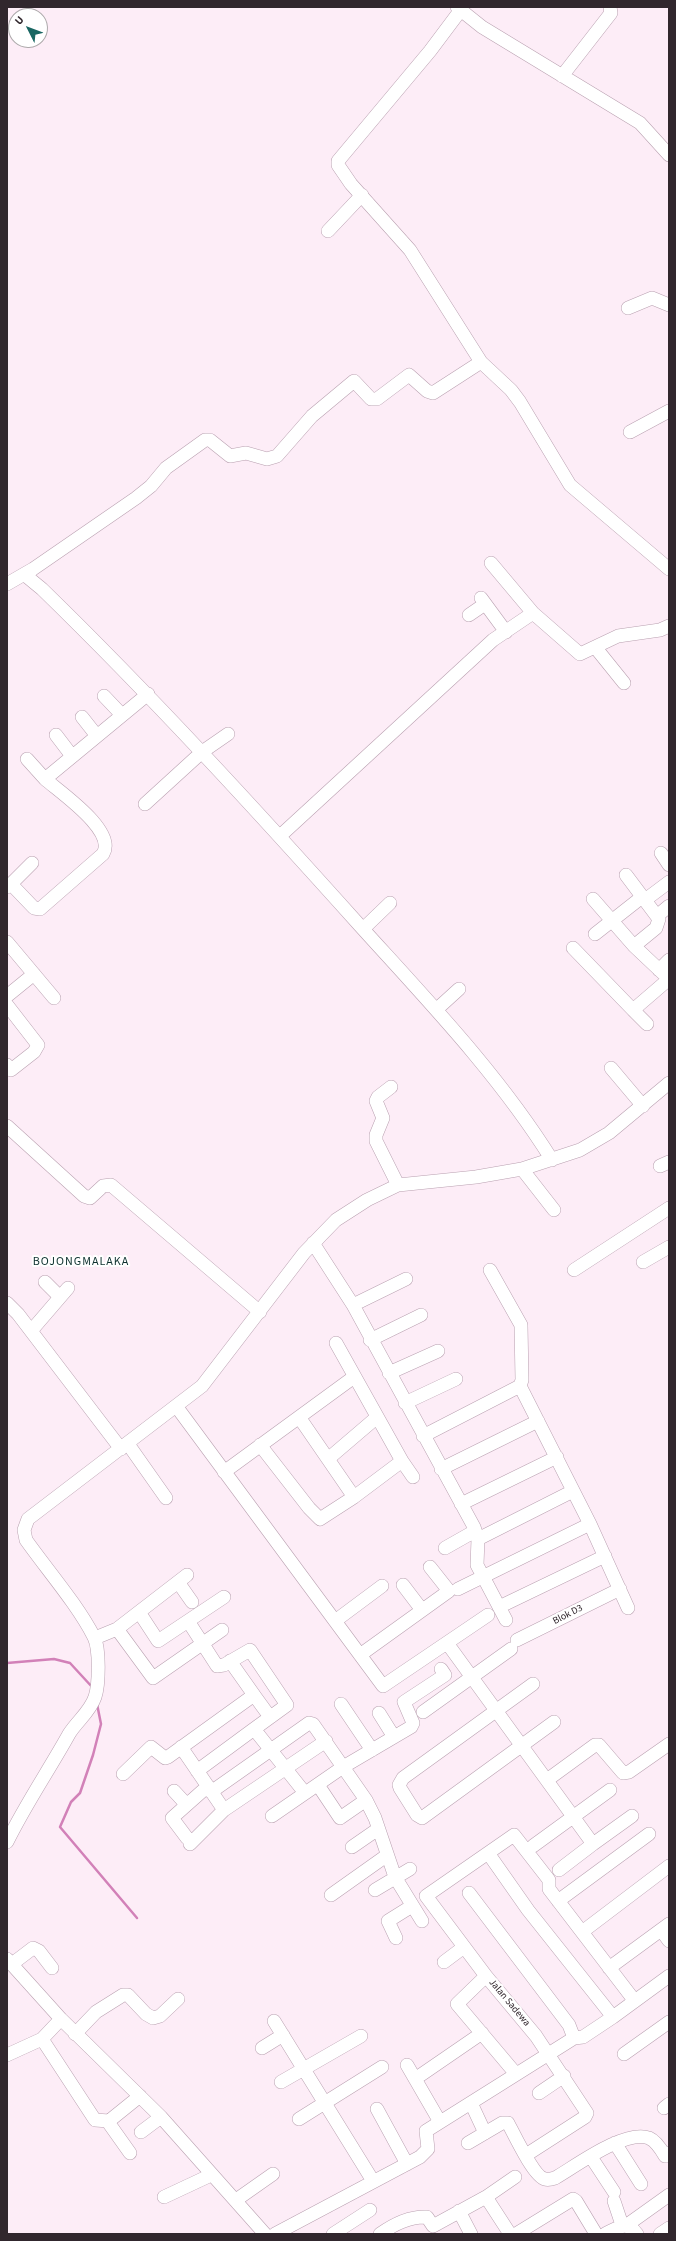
<!DOCTYPE html>
<style>
body{margin:0}
#map{position:relative;width:676px;height:2241px;overflow:hidden;background:#fdedf7;font-family:"Source Sans 3",sans-serif}
canvas{display:block}
.frame{position:absolute;inset:0;border:8px solid #31272d;pointer-events:none}
.north{position:absolute;left:8px;top:8px;width:40px;height:40px;box-sizing:border-box;background:#fff;border:1px solid #ada9ab;border-radius:50%;rotate:312deg;font-size:11px;font-weight:700;line-height:16px;text-align:center;color:#31272d}
.north::after{content:'';display:block;margin:auto;width:14px;height:18px;background:#196662;clip-path:polygon(50% 0,100% 100%,50% 72%,0 100%)}
</style>
<div id="map">
<canvas width="676" height="2241"></canvas>
<div class="frame"></div>
<div class="north">U</div>
</div>
<script>
const context = document.querySelector('canvas').getContext('2d');
context.lineJoin = 'round';
function trace(path, color, width, dash) { context.strokeStyle = color; context.lineWidth = width; context.lineCap = dash ? 'butt' : 'round'; context.setLineDash(dash || []); context.stroke(path); }
function drawText(font, color, halo, rows, align = 'center') {
  context.font = font + ' "Source Sans 3",sans-serif'; context.lineWidth = 4; context.setLineDash([]); context.textBaseline = 'middle'; context.strokeStyle = halo; context.fillStyle = color; for (const [text, x, y, turn = 0] of rows) {
    context.save(); context.translate(x, y); context.rotate((+turn || 0) * Math.PI / 180); context.textAlign = isNaN(turn) ? turn : align; if (halo) context.strokeText(text, 0, 0); context.fillText(text, 0, 0); context.restore();
  }
}
const stream = new Path2D(`
 M7,1663l47,-4 16,4 23,25
 M97,1704l4,20 -8,31 -13,38 -9,9 -11,25 77,91`);
const minor = new Path2D(`
 M457,7l25,20 158,96 29,32
 M460,11l-30,40 -92,110v4l13,19 59,66 71,112 30,28 9,12 50,83 99,84
 M562,76l49,-63 -1,-6
 M328,231l34,-36
 M628,308l24,-10 17,7
 M630,432l39,-21
 M25,575l17,14c111,108 216,223 320,339 67,74 137,147 190,232
 M7,584l26,-15 103,-71 15,-12 15,-18 39,-28h5l20,16 16,-3 21,6 10,-3 35,-40 42,-35 17,18h6l32,-24 18,16 6,2 48,-31
 M481,598l25,34
 M533,613l47,41 38,-18 42,-6 9,-4
 M469,615l16,-11
 M595,647l29,36
 M104,696l18,19
 M82,717l15,19
 M56,735l16,21
 M27,759l18,20
 M145,804l57,-52 26,-18
 M280,836l213,-196 40,-27 -42,-50
 M661,853l8,12
 M626,875l33,44 -3,9 -22,18 35,33
 M11,884l21,-21
 M7,887l4,-3 23,24 6,1 63,-55c14,-23 -42,-61 -58,-75l103,-85
 M593,899l41,47
 M645,900l24,-18
 M657,916l12,-10
 M363,929l27,-26
 M595,934l47,-37
 M7,942l47,56
 M573,948l60,62 36,-31
 M659,970l10,-10
 M7,996l27,-22
 M7,1005l31,40 -4,7 -23,18 -4,-5
 M437,1009l22,-20
 M633,1010l14,14
 M611,1068l32,38
 M391,1087l-13,10 -2,4 7,17 -7,17v6l22,44
 M7,1126l77,70 6,2 13,-12 8,-1 149,127
 M660,1166l9,-4
 M522,1169l32,41
 M313,1243l40,62 121,222 4,12 -1,26 29,55
 M643,1262l26,-15
 M574,1270l95,-62
 M45,1282l15,15
 M7,1303l11,11 103,135
 M353,1305l53,-26
 M31,1331l37,-43
 M370,1340l51,-25
 M389,1373l49,-22
 M520,1386l70,138 38,84
 M405,1403l51,-24
 M176,1406l207,280 105,-71
 M299,1417l55,80
 M423,1436l97,-50 2,-6 -1,-55 -31,-55
 M128,1444l38,54
 M260,1445l49,63 11,11 34,-22 48,-36 -66,-118
 M328,1459l48,-41
 M402,1461l11,16
 M441,1469l97,-48
 M224,1472l130,-95
 M461,1504l96,-47
 M478,1539l95,-48
 M445,1548l30,-17
 M178,1582l14,20
 M403,1585l19,25
 M458,1589l132,-65
 M499,1607l106,-51
 M139,1612l48,-37
 M188,1621l36,-24
 M335,1621l47,-35
 M117,1629l36,49 69,-48
 M95,1638l22,-9 22,-17 19,29 30,-20 29,45 7,-1 26,-15 37,55 -33,24 51,64
 M517,1640l103,-51
 M447,1643l146,201 39,-28
 M360,1655l89,-64 -19,-24
 M533,1684l-130,94 -4,7 1,3 17,27 5,3 132,-96
 M254,1695l16,22
 M341,1704l31,46
 M423,1712l88,-63
 M379,1713l15,24
 M181,1747l43,63 -34,34
 M197,1771l57,-42
 M123,1774l28,-27 14,11 3,-1 86,-62 -24,-34
 M547,1780l48,-35h4l24,28 6,-1 40,-28
 M318,1785l22,33 26,-18
 M174,1791l12,13
 M211,1792l98,-69 4,1 53,76 9,18 20,59 27,44
 M224,1810l102,-69
 M272,1816l71,-49 68,-40 2,-4 -9,-21 41,-27 -4,-6
 M187,1838l-15,-20 36,-32
 M7,1842c18,-37 42,-72 62,-108 8,-13 21,-22 26,-37 4,-12 5,-48 -1,-60 -17,-33 -46,-66 -68,-97l-2,-10 4,-11 174,-133 102,-133 32,-33 31,-20 31,-15 78,-8 46,-8 58,-19 29,-17 60,-50
 M533,1846l77,-56
 M352,1847l26,-18
 M488,1853l40,57 85,107 -30,20 -9,1
 M559,1870l34,-26
 M375,1890l35,-21
 M331,1895l55,-39
 M558,1901l91,-67
 M661,1930l8,11
 M582,1932l87,-66
 M396,1938l-8,-17 24,-15
 M7,1959l54,60 100,98 104,117
 M444,1962l20,-15
 M12,1964l21,-16 6,3 13,17
 M609,1968l60,-44
 M486,1976l-60,-80 88,-61 35,45v9l85,111
 M613,2017l56,-41
 M61,2019l-19,20 53,81 14,1 31,-25
 M274,2021l99,160
 M75,2034l21,-22 27,-17h5l18,19 7,4 7,-2 18,-17
 M262,2048l21,-13
 M624,2054l45,-32
 M7,2055l35,-16
 M407,2065l33,57
 M516,2074l-59,-70 29,-28 50,60 51,77 -2,4 -59,38
 M415,2079l67,-46
 M281,2082l80,-46
 M539,2093l25,-17
 M471,2103l14,30
 M664,2108l5,-4
 M377,2109l30,55
 M299,2119l83,-52
 M108,2122l22,31
 M141,2132l20,-15
 M468,2143l34,-20h6c6,11 26,54 37,56 3,1 7,0 10,-1 21,-12 70,-49 94,-40 7,3 12,11 16,18l4,-3
 M615,2143l26,41
 M591,2157l23,35
 M164,2197l47,-22
 M486,2197l29,-20
 M236,2200l37,-26
 M614,2201l8,24
 M459,2211l12,23
 M627,2225l42,-30
 M275,2234l145,-77 8,-8 -2,-18 148,-93 -5,-13 -100,-132
 M333,2234l37,-24
 M380,2234c14,-10 29,-18 47,-17l6,9 53,-29 24,37
 M516,2234l57,-35 3,2 20,33
 M605,2234c12,-6 22,-14 32,0
 M660,2234l9,-6`);
const streetNames = [
 ["Blok D3",568,1615,-27],
 ["Jalan Sadewa",509,2003,50]
];
const quarterNames = [
 ["BOJONGMALAKA",81,1262]
];
trace(stream, '#d281b8', 2.5);
trace(minor, '#b9a0b0', 14);
trace(minor, '#fff', 13);
drawText('10px', '#31272d', '#fff', streetNames);
context.letterSpacing = '1px';
drawText('12px', '#0d302e', '#fff', quarterNames);
context.letterSpacing = '0px';
</script>
